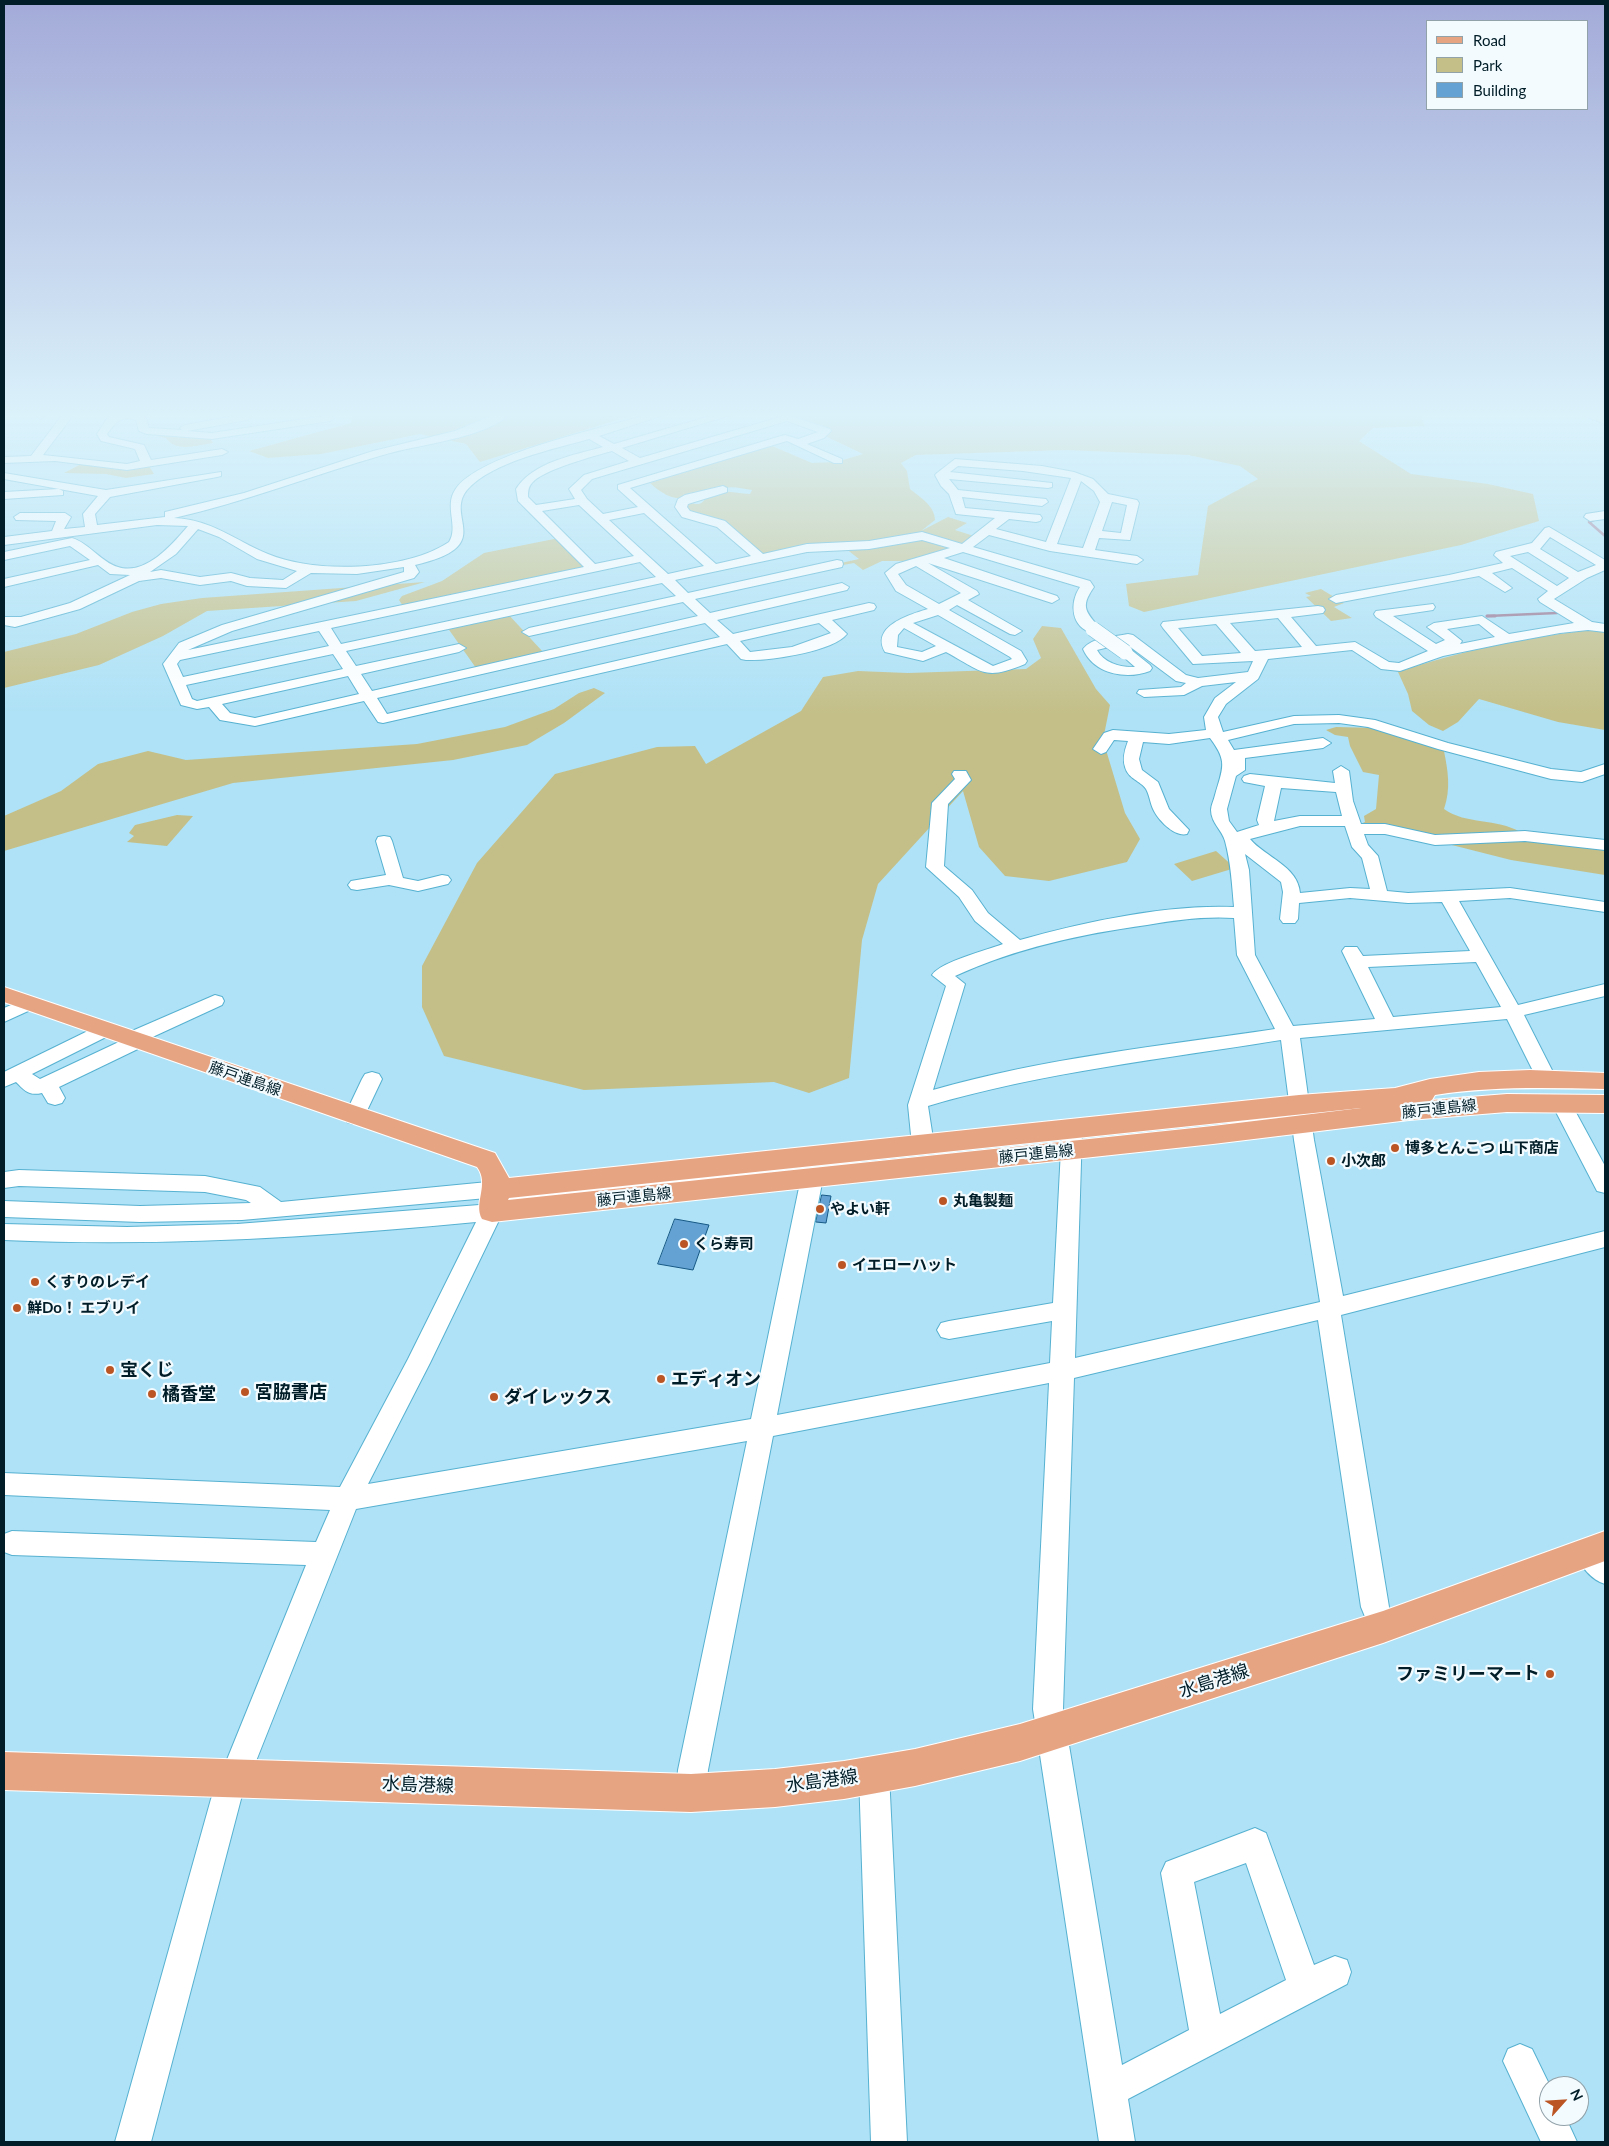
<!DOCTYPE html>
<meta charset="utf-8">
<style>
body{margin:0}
#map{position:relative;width:1609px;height:2146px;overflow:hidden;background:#afe2f6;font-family:Lato,sans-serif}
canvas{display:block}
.frame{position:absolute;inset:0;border:5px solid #011d27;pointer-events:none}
.legend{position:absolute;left:1426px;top:20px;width:162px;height:90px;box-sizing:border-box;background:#f3fbff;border:1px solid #92a2a9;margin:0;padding:6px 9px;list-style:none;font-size:15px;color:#011d27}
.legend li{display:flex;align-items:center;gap:10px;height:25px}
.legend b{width:25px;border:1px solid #92a2a9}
.north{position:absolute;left:1539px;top:2076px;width:50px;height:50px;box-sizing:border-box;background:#f3fbff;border:1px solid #92a2a9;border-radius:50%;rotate:64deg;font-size:14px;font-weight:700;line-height:20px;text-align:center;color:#011d27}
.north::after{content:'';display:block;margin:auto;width:18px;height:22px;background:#bb5624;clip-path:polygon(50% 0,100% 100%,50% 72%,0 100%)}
</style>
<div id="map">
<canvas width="1609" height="2146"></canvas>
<div class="frame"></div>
<ul class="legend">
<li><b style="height:6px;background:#e7a483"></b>Road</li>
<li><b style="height:14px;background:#c4bf88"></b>Park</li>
<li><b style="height:14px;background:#63a2d3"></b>Building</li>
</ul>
<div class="north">N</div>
</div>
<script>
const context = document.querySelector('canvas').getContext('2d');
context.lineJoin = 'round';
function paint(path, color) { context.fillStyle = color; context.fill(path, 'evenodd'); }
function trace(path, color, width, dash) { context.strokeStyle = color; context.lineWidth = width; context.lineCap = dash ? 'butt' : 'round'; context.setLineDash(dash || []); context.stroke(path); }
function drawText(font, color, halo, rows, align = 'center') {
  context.font = font + ' Lato,"Noto Sans JP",sans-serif'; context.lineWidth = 4.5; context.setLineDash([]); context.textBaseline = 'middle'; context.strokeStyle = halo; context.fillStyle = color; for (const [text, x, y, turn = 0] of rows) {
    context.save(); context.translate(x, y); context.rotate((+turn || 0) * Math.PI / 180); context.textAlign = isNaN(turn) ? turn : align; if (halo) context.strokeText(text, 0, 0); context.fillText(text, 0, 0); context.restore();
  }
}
const green = new Path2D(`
 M353,414h284l-157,48 -14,-18 -46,-10 -99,20 -53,4 -19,-7 102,-28z
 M787,414h633l5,12 -52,2 -14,13 52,33 77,10 45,10 6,27 -78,24 -317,67 -15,-6 -3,-22 72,-9 10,-69 50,-27 -18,-13 -52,-11 -123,-5 -149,5 -15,8 6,8 3,18c10,8 25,17 25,31l-14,11 27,-14 19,6 -12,7 19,6 -9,8h-6l-40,-11 -42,8 -110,13 -8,-1 -18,-17 -55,-26 1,-9c19,9 14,-4 27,-8 11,-3 24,0 36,1l2,-4c-9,-1 -19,-4 -27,-2 -34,6 -46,22 -75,-5l120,-38 42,18 24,-1 27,-8 -38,-18 1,-8z
 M157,436l53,2 3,5c-14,2 -38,10 -47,-5z
 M81,464l40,6 28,-4 5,8 -28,4 -20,-4 -42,-1z
 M559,538l26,28 -2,3 -180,37 -4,-6 3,-4 40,-15 42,-28z
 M913,538l41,9 -40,14h-32l-19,9 -9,-7 -11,2 -2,-2 18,-4 -14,-11z
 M425,582l-69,19 -149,10 -44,25 -64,29 -95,23v-36l72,-18 56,-22 29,-8 41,-6z
 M1321,589l23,14 -10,4 18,11 -21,3 -25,-24 5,-1 -6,-3z
 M508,614l35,38 -67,16 -29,-41z
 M1042,626l19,2 35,61 14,16 -7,35 22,73 15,26 -13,23 -78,19 -44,-5 -26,-29 -16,-56 -85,93 -16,56 -13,138 -40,15 -35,-11 -190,8 -140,-34 -22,-49v-41l55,-103 78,-89 102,-27 38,-1 11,18 95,-53 22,-34 35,-6 50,2 118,-4 15,-11 -8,-19z
 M1581,631h24v99l-47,-8 -79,-23 -21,23 -15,9 -14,-6 -17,-14 -4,-17 -10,-22c59,-20 121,-33 183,-41z
 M594,688l11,5 -41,30 -37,22 -74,15 -220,23 -229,68v-35l57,-25 37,-27 50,-13 38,9 231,-16 88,-17 49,-18 25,-16z
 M1336,727l42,1 66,23c4,20 7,38 0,58 22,16 53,9 76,23l-85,7 -77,-14 7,-3 -1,-6 12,-7 3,-34 -16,-3 -13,-26 -2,-9 -13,-2 -9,-5z
 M177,815l16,1 -26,30 -40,-4 7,-6 -5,-3 6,-8z
 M1528,838l77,9v28l-94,-15 -71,-18z
 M1216,851l19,17 -43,13 -18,-17z`);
const streamFar1 = new Path2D(`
 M1594,520l-5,2 16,14
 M1487,616l70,-3`);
const stream = new Path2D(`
 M1487,616h8`);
const building = new Path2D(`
 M822,1195l9,1 -5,27 -10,-1z
 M675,1219l34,6 -16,45 -35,-6z`);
const minor = new Path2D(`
 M34,414h10l1,2 -5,3z
 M63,414h11l-31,41 84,9 13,-3 -5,-12 -34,-8 -4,-7 11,-17 7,-3h26l5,4 3,10 33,2 -2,-2 5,-3 60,-11 7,3 -5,3 -60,11 25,2 118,-18 5,3 -5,3 -118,18 -65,-5 -8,-3 -3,-11c-15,-5 -21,3 -29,14l2,3 35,8 7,15 71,-11 6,3 -6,3 -95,15 -72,-9 -51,2v-6l27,-1z
 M496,414h13c-22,24 -94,31 -126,41 -70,20 -138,47 -209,63 39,2 60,22 94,36 47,20 138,17 181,-12 10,-15 -5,-35 6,-52 22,-36 152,-63 195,-76h17l-68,22 15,8 103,-30h17l-112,34 18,10 147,-43 43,14 1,2 -7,7 -17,6 35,15v4h-8l-47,-22 -157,47 86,76 35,-8 -34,-29 -35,-10 -7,-10 3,-8 7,-4 38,-9 4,2v4l-39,12 -1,3 3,4 35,10 38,33 44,-10 62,-3 53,-9 40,12 33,-26 -39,-4 -7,-20 -8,-8 -6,-11 2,-2 18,-14 87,7 32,6 19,7 15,15 29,6 2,3 -9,37 -31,-2 -4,12 42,6 6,4 -6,4 -87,-13 -61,-16 -16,12 117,34 4,6c-15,21 -7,25 6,42l-7,4c-22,-5 -24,-30 -13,-46l-117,-35 -19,6 113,38 2,3 -7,4 -124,-40 49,28 2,3 -11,6 54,31 -7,4 -5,-1 -53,-29 -8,5 72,41 6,10 -2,3c-41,17 -42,8 -79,-12l-23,9 -38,-9c-15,-26 26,-38 43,-43l-32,-18 -11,-18 11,-9 54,-16 -28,-8 -53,9 -62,3 -132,28 13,13 149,-33 5,1 1,3 -1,3 -147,32 15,14 132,-30 7,4 -2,3 -130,30 16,14 136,-31 5,1 2,3 -2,3 -42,10 15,14c-14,18 -79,27 -101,26l-5,-1 -14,-15 -344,79 -5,-1 -14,-21 -109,25 -35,-6 -11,-13 -12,2 -16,-4 -18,-41 16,-21 43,-18 182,-53v-5l-47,7 -46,-1 -25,15 -39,-2 -16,-5 -31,4 -39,-7 -22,3 -59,28 -65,18 -11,-2v-8h17l49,-14 60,-28 -20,-1 -12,-9 -94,22v-8l86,-19 -20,-14 -66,14v-8l68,-14c17,5 29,24 46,29 27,9 54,-22 70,-41l-31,-1 -153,20v-8l48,-6 4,-10 -40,-1 -2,-3 6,-4h45l6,4 -7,12 21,-2 -2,-13 15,-18 -94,-17v-6l102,17 115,-18v4l-4,1 -107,20 -15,17 2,11 68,-8v-5l79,-19 129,-42 82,-20zM787,421l31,11 -20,7 -13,-4 -4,1 -163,49v4l20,18 -35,7 -16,-15 -6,-9 11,-11zM589,439l14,8c-29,8 -70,15 -87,42l2,12 66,66 -396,83 44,-19 182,-53 5,-6 -4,-7c83,-19 29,-47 52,-75 24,-28 87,-41 122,-51zM612,451l17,10 -45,14 -15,14 6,10 -39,6 -8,-8c0,-5 0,-10 4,-14 10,-13 62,-27 80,-32zM958,466l65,5 48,7 -25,64 -50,-13 13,-10 27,3 4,-1 2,-3 -2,-3 -75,-7 -3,-11 80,9 6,-4 -2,-3 -88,-9 -9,-11 99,9 4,-1v-4l-102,-11zM1081,481l13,10 6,11 -17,46 -26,-4zM1112,502l15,3 -6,28 -19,-2zM579,505l55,51 -39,8 -53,-53zM644,513l60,53 -36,8 -59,-54zM198,529l21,8 38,22 40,12 -14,9 -33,-2 -19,-5 -31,4 -39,-7 -11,2 26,-18zM640,562l16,15 -315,67 -10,-16zM916,566l45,27 -22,11 -33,-19 -8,-11zM662,583l14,13 -147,32 -7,4 7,4 154,-34 15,14 -326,75 -11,-17 98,-22 7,-4 -7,-4 -103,22 -10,-15zM938,615l72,42 2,2 -19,7 -80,-43zM705,623l15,14 -333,77 -10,-16zM819,623l12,10 -39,14 -42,5 -10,-11zM904,628l32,18 -14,6 -25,-5 1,-12zM319,631l10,15 -146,31 -6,-13 3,-4zM333,654l10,15 -146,32 -5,-2 -6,-14zM348,676l11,18 -104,24 -25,-5 -8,-9z
 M1580,414h16l9,4v6z
 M59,489l4,2v4l-59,4v-7z
 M1605,511v8l-15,2 -6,-4 2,-3z
 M1549,527l56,33v10l-18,8 -33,21 38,23 13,2v8l-17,-2 -28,3 -54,10 -63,13 -43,15 -19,-2 -29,-19 -84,9 -10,20 -32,25 -8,13 5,15 71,-16 45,-1 36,5 73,23 103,26 30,3 24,-8v10l-23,8 -31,-3 -113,-30 -70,-22 -29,-4 -45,1 -66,16 6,10 89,-12 8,5 -8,5 -78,10v12l-9,6 -9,33 2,12 8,11 22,-7 -2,-5 8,-34 -21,-4 -2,-3 2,-3 6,-2 85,9 -2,-12 8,-5 8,5 4,30 8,23h24l50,11 90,-4 80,9v10l-80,-9 -90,4 -50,-11h-21l4,11 10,11 9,35 21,2 102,-5 95,14v10l-95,-14 -51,3 59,104 87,-21v12l-81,19 32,63 -3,5 -7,2 -7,-2 -32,-64 -207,19 14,102 29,156 262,-65v16l-264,68 48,292 8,20 -4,9 -10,4 -10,-4 -12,-29 -43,-287 -244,58 -11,331 59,356 67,-35 -28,-157 5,-11 89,-34 11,5 48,132 21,-9 12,4 4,12 -4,12 -219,115 7,43h-36l-66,-433 16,-326 -276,53 -65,334 -2,23 -4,11 -11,4 -11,-4 -4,-11 2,-23 69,-329 -391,68 -115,290 -90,343h-36l96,-343 95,-234 -294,-10 -8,-3v-18l8,-3 304,11 14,-32 -326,-15v-22l336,14 68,-128 68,-137c-157,15 -314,25 -472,18v-16l123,3 110,-3 255,-20 8,2 3,6 -73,151 -62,121 383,-65 50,-241 3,-5 8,-3 8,3 3,5 -46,237 273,-52 2,-42 -103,18 -8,-2 -4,-7 4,-7 8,-2 104,-18 9,-173 3,-5 7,-2 7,2 3,5 -7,228 245,-56 -26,-162 -13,-100c-118,19 -238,32 -353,66l6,39 -4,5 -7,2 -7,-2 -4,-5 -4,-40 38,-119 -14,-11c8,-13 55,-25 71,-31l-28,-23 -16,-24 -33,-30 6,-64 23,-24 -3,-5 2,-3h12l5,9 -23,24 -4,62 28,24 16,23 32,27c63,-18 148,-36 214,-33 -2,-22 -3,-44 -9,-66 -3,-11 -14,-18 -14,-31 0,-5 3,-10 4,-15 8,-28 13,-33 -5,-57l-41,6 -26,-2 -4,17 3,11 16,12 11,27 20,21 -2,4c-12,3 -27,-12 -33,-23 -4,-7 -4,-15 -8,-22 -5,-8 -18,-10 -21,-22 -3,-9 0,-18 3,-26l-14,-1 -8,12 -5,2 -8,-5 11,-16 9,-3 56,4 37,-4 -2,-13 11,-19 21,-16 -34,4 -18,9 -40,2 -7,-4 2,-3 42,-3 5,-4 -10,-2 -51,-38 -28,7c7,13 24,18 38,17l-17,-15 7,-4 5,1 20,16 2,3 -2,3c-24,9 -56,3 -67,-22 9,-12 31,-12 45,-15l5,1 53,40 12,3 50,-6 5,-11 -60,3 -30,-36 -2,-3 2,-3 155,-16 5,1 2,3 -2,3 -32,4 25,29 39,-4 34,20 10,1 29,-12 -52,-34 -2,-3 2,-3 57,-7 2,3 -2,3 -40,6 43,28 9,-4 -18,-13 7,-4 48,-7 27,18 65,-11 -34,-21 -2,-3 10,-8 -36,-23 -20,5 20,15 -7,4 -26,-16 -143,27 -7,-4 7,-4 113,-20 54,-12 -9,-8 2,-3 36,-9 13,-15zM1550,537l46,28 -18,7 -38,-23zM1528,552l41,26 -12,8 -47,-30zM1278,618l24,29 -47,4 -25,-28zM1216,624l25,29 -39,3 -24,-28zM1479,624l16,13 -35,7 2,-3 -15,-12zM1281,788l55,4 6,24h-42l-26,5zM1300,826h45l7,21 10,11 8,31 -20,-1 -50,5c-2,-27 -35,-36 -50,-54zM1245,854l36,28 2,10 -3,27 3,4h12l3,-4 1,-16 51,-5 58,5 34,-1 28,49 -107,5 -6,-9h-12l-3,4 33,68 -82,7 -38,-71 -6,-85zM1234,918l3,37 38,74c-114,17 -231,29 -342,61l32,-106 -10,-8c61,-28 126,-42 192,-51 29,-5 58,-9 87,-7zM1476,962l25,45 -108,10 -25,-50zM1246,1863l40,117 -66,34 -26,-132z
 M384,836l6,1 2,4 11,37 15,3 24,-6 6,1 3,4 -3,4 -30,7 -29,-6 -32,5 -6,-1 -3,-4 3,-4 35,-6 -10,-34 2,-4z
 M215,995l7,2 2,4 -2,4 -76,35 -2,6 -85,41 6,11 -3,5 -7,2 -7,-2 -6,-10c-13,3 -17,-2 -26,-11l-12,5v-15l94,-46 7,-2 7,2 3,4 -3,4 -80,40 8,5 83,-39 2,-6z
 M30,997l7,2 3,4 -3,4 -33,15v-14z
 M372,1072l7,2 3,5 -18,38 -3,5 -7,2 -7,-2 -3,-5 18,-38 3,-5z
 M1566,1105l7,2 32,59v27l-8,-2 -41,-79 3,-5z
 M19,1170l186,6 55,11 21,15 217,-21 8,2 3,6 -3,6 -8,2 -256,23 -102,2 -136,-5v-16l136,5 111,-3 -5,-3 -41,-8 -186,-6 -15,2v-16z
 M1588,1541l9,3 8,9v31c-14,-4 -24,-18 -30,-31l4,-9z
 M874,1759l11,4 4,11 18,368h-36l-12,-368 4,-11z
 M1520,2044l12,5 18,37 -1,30h16l12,26h-36l-38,-81 5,-12z`);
const major = new Path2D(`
 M4,987l491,166 14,25 790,-83 96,-7 35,-9 49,-7 51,-2 75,3v16c-57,-1 -113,-3 -170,6l-3,5 75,-6 98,1v18l-98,-1 -98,8 -196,24 -721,78 -10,-3c-9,-16 8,-35 -5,-52l-473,-165zM1361,1108l-148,18 -705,74 1,-2z
 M1605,1531v30l-222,82 -363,118 -105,25 -71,13 -69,8 -84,5 -687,-22v-38l687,22 84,-5 69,-8 71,-12 105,-25 363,-113z`);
const minorBridge = new Path2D(`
 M1093,629l32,23`);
const markers = [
 [1395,1148,5,"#bb5624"],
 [1331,1161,5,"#bb5624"],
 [943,1201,5,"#bb5624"],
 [820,1209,5,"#bb5624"],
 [684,1244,5,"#bb5624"],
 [842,1265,5,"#bb5624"],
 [35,1282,5,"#bb5624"],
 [17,1308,5,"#bb5624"],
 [110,1370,5,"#bb5624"],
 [661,1379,5,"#bb5624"],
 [245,1392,5,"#bb5624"],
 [152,1394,5,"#bb5624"],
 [494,1397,5,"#bb5624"],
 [1550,1674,5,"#bb5624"]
];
const streetNames = [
 ["藤戸連島線",245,1079,19],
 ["藤戸連島線",1439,1109,-6],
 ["藤戸連島線",1036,1154,-6],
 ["藤戸連島線",634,1197,-6]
];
const poiNames = [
 ["博多とんこつ 山下商店",1405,1148],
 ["小次郎",1341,1161],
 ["丸亀製麺",953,1201],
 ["やよい軒",830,1209],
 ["くら寿司",694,1244],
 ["イエローハット",852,1265],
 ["くすりのレデイ",45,1282],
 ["鮮Do！ エブリイ",27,1308]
];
const nearPoinames = [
 ["宝くじ",120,1370],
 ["エディオン",671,1379],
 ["宮脇書店",255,1392],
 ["橘香堂",162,1394],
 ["ダイレックス",504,1397],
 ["ファミリーマート",1540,1674,"right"]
];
const nearStreetnames = [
 ["水島港線",1214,1681,-18],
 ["水島港線",822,1781,-8],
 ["水島港線",418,1785,2]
];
paint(green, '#c4bf88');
trace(streamFar1, '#9a7693', 2.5);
trace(stream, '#9a7693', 3);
paint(building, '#63a2d3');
trace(building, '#165885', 1);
trace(minor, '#56b1d1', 2);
trace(major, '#fff', 2);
paint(minor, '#fff');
paint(major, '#e7a483');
trace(minorBridge, '#56b1d1', 16, []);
trace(minorBridge, '#fff', 15);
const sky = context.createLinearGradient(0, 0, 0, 715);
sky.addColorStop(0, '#a3aad8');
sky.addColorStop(0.58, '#dbf2fb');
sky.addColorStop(1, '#dbf2fb00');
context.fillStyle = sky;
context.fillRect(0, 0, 1609, 715);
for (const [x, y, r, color] of markers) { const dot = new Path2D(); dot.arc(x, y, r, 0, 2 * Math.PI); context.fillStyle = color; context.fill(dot); trace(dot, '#f3fbff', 2); }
drawText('15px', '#011d27', '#f3fbff', streetNames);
drawText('bold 15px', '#011d27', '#f3fbff', poiNames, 'left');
drawText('bold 18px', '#011d27', '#f3fbff', nearPoinames, 'left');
drawText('18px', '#011d27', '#f3fbff', nearStreetnames);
</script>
